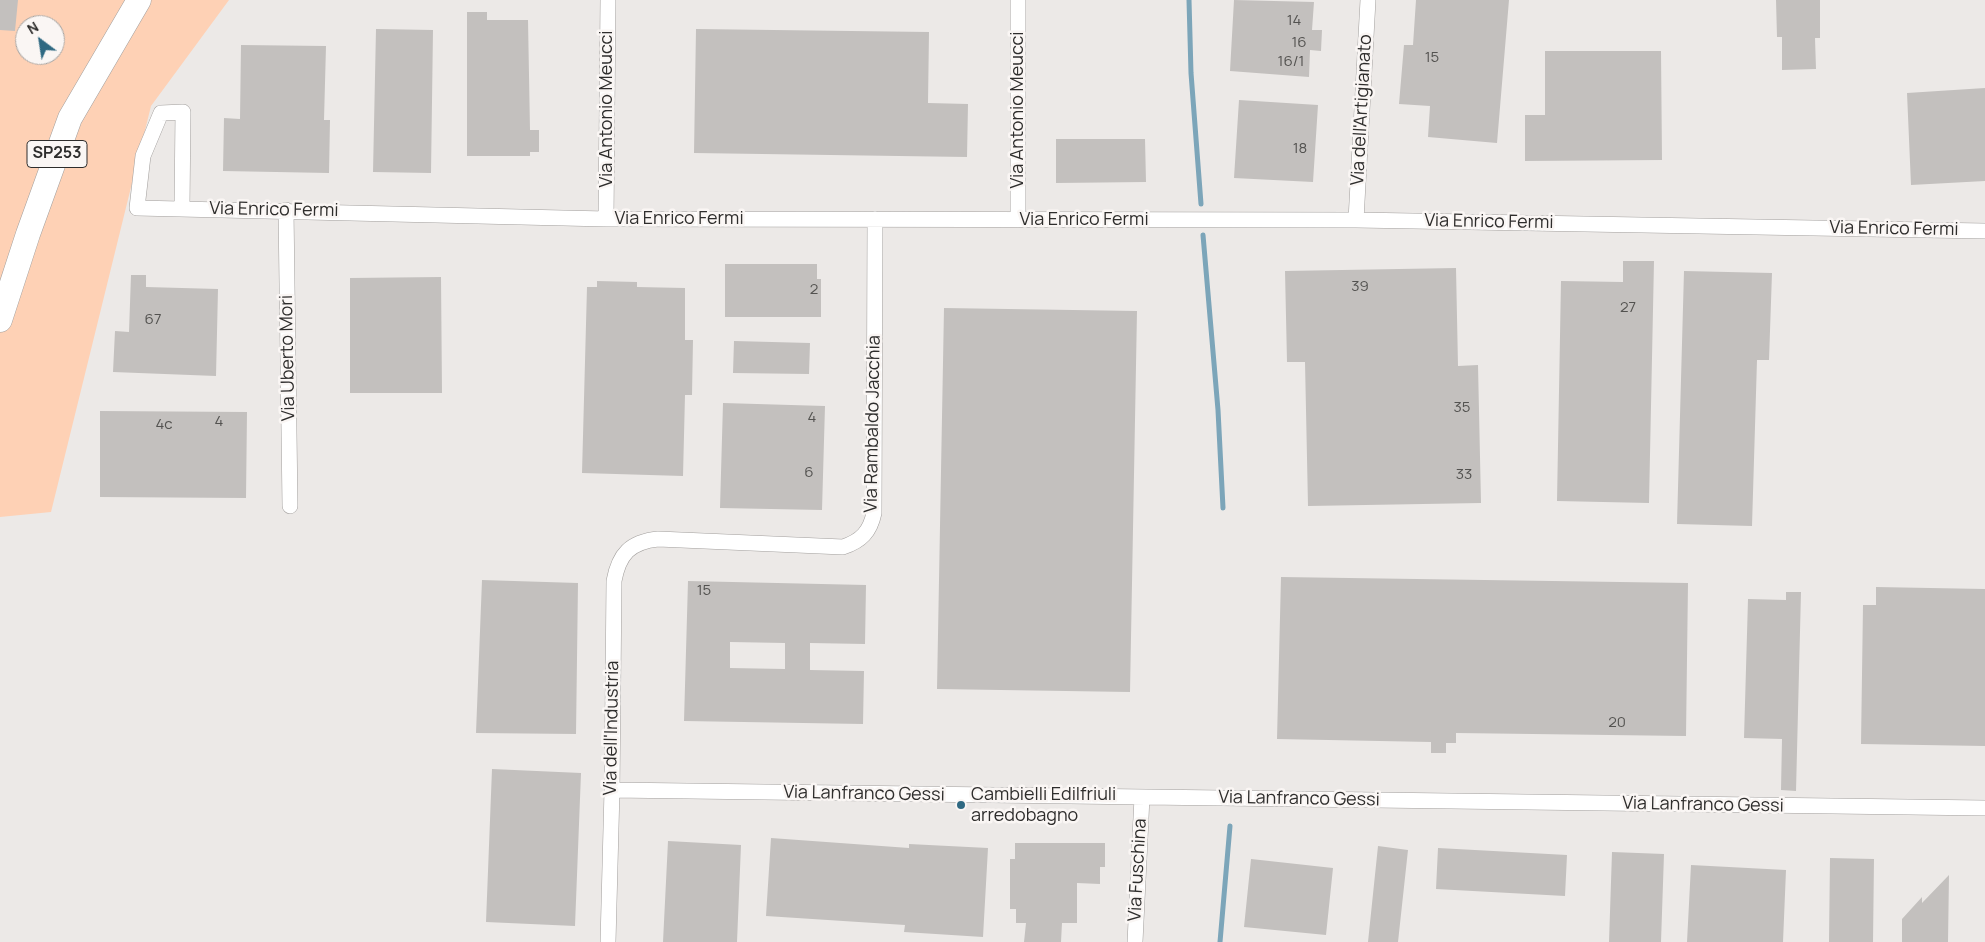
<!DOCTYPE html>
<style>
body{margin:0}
#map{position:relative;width:1985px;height:942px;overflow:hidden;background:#ece9e7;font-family:Manrope,sans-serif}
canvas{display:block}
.north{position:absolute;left:15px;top:15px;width:50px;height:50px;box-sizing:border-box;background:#faf6f4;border:1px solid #a8a6a4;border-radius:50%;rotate:329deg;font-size:14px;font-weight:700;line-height:20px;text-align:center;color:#2e2d2c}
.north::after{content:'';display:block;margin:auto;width:18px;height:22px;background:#2f6982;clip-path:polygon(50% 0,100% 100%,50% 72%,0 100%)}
</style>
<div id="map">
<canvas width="1985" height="942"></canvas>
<div class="north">N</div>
</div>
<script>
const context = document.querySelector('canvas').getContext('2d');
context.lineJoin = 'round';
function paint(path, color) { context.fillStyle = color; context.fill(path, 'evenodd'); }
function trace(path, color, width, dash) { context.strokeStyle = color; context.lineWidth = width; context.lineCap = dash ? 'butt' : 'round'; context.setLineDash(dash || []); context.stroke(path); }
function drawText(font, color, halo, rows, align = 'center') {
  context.font = font + ' Manrope,sans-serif'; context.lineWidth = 5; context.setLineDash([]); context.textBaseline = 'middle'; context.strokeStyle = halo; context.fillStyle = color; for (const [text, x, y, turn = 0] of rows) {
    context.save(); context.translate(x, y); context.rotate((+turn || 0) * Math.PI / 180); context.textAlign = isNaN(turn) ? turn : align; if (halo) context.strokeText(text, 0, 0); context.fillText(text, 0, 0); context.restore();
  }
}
const green = new Path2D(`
 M0,0h229l-78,106 -100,406 -51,5zM25,25h30v30h-30z`);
const stream = new Path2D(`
 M1189,0l2,73 10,131
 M1203,235l15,175 5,98
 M1220,942l10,-116`);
const building = new Path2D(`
 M0,0h18l-3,31 -15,-1z
 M1234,0l80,2 -2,28h10l-1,21 -11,-1 -1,27 -79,-6z
 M1416,0h93l-12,143 -69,-6 2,-31 -31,-2 5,-59h9z
 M1776,0h44v38h-5l1,31 -34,1v-33h-5z
 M467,12h20v8h41l2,110h9v22h-9v4h-63z
 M376,29l57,1 -2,143 -58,-1z
 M696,29l233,3 -1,71 40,1 -1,53 -273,-4z
 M241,45l85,1 -2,74h6l-1,53 -106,-2 1,-53 16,1z
 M1545,51h116l1,109 -137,1v-46h20z
 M1985,88v93l-74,4 -4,-92z
 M1239,100l79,5 -5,77 -79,-4z
 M1056,139h89l1,43 -90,1z
 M1623,261h31l-5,242 -92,-2 4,-220 62,1z
 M725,264h92v15h4v38h-96z
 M1456,268l2,98 20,-1 3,138 -173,3 -3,-144h-18l-2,-91z
 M1684,271l88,2 -3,87h-12l-5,166 -75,-2z
 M131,275h15v12l72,2 -2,87 -103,-4 2,-41 14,1z
 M441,277l1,116h-92v-115z
 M597,281l40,1v5l48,1v52h8l-1,55h-7l-2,81 -101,-3 5,-186h10z
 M944,308l193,3 -7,381 -193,-3z
 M734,341l76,2 -1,31 -76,-1z
 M723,403l102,3 -3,104 -102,-2z
 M100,411l147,1 -1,86 -146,-1z
 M1281,577l407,6 -2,153 -230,-3v10h-10v10h-15v-11l-154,-3z
 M482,580l96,3 -2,151 -100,-1z
 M688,581l178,4 -1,59 -55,-1v27l54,1 -1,53 -179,-3zM730,642l55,1v26l-55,-1z
 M1876,587l109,2v157l-124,-2 2,-139h13z
 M1786,592h15l-5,199 -15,-1 1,-51 -38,-1 4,-139 38,1z
 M492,769l89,4 -6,153 -89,-4z
 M771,838l138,10v-4l79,4 -5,89 -79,-5 1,-7 -139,-9z
 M668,841l73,4 -4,97h-74z
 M1015,843h90v24h-5v17l-23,-1v40h-15l-1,19h-37l2,-19h-10v-14h-6v-50h5z
 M1378,846l30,4 -10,92h-30z
 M1438,848l129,7 -2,41 -129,-7z
 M1612,852l52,2 -3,88h-52z
 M1830,858l44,1 -1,83h-44z
 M1251,859l82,9 -7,67 -82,-8z
 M1691,865l95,5 -3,72h-96z
 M1949,875l-1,67h-46v-23l20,-22v6z`);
const minor = new Path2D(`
 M182,208l1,-96 -22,1 -18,43 -6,52 469,11 750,1 629,11
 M286,210l4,296
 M606,219l2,-219
 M1018,220v-220
 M1356,220l12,-220
 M612,790l1373,18
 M608,942l4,-152 2,-209c5,-27 16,-39 44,-42l185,8c18,-6 27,-15 31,-34l1,-294
 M1135,942l7,-145`);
const primary = new Path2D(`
 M0,320l28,-86 42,-116 69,-118`);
const markers = [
 [961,805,5,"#2f6982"]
];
const numberNames = [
 ["14",1294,21],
 ["16",1299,43],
 ["15",1432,58],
 ["16/1",1291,62],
 ["18",1300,149],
 ["39",1360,287],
 ["2",814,290],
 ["27",1628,308],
 ["67",153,320],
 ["35",1462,408],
 ["4",812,418],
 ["4",219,422],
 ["4c",164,425],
 ["6",809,473],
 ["33",1464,475],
 ["15",704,591],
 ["20",1617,723]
];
const shields = [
 [57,154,60]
];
const shieldNames = [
 ["SP253",57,154]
];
const streetNames = [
 ["Via Antonio Meucci",607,109,-90],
 ["Via Antonio Meucci",1018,110,-90],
 ["Via dell'Artigianato",1362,110,-87],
 ["Via Enrico Fermi",274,210,1],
 ["Via Enrico Fermi",679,219],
 ["Via Enrico Fermi",1084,220],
 ["Via Enrico Fermi",1489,222,1],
 ["Via Enrico Fermi",1894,229,1],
 ["Via Uberto Mori",288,358,-91],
 ["Via Rambaldo Jacchia",873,424,-89],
 ["Via dell'Industria",612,728,-89],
 ["Via Lanfranco Gessi",864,794,1],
 ["Via Lanfranco Gessi",1299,799,1],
 ["Via Lanfranco Gessi",1703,805,1],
 ["Via Fuschina",1138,870,-87]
];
const poiNames = [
 ["Cambielli Edilfriuli",971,795],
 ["arredobagno",971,816]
];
paint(green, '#fed1b5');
trace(stream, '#7ca5b9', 5);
paint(building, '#c3c0be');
trace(minor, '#a29f9d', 16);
trace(primary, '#a29f9d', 25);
trace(minor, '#fff', 15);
trace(primary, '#fff', 24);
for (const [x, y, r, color] of markers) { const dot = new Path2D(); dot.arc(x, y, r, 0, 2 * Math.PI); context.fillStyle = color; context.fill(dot); trace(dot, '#faf6f4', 2); }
drawText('15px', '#535250', null, numberNames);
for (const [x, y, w] of shields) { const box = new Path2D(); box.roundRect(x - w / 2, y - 13.5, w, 27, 4); context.fillStyle = '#faf6f4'; context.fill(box); trace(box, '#2e2d2c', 1); }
drawText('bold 16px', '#2e2d2c', null, shieldNames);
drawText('18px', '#2e2d2c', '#faf6f4', streetNames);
drawText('18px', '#2e2d2c', '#faf6f4', poiNames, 'left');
</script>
